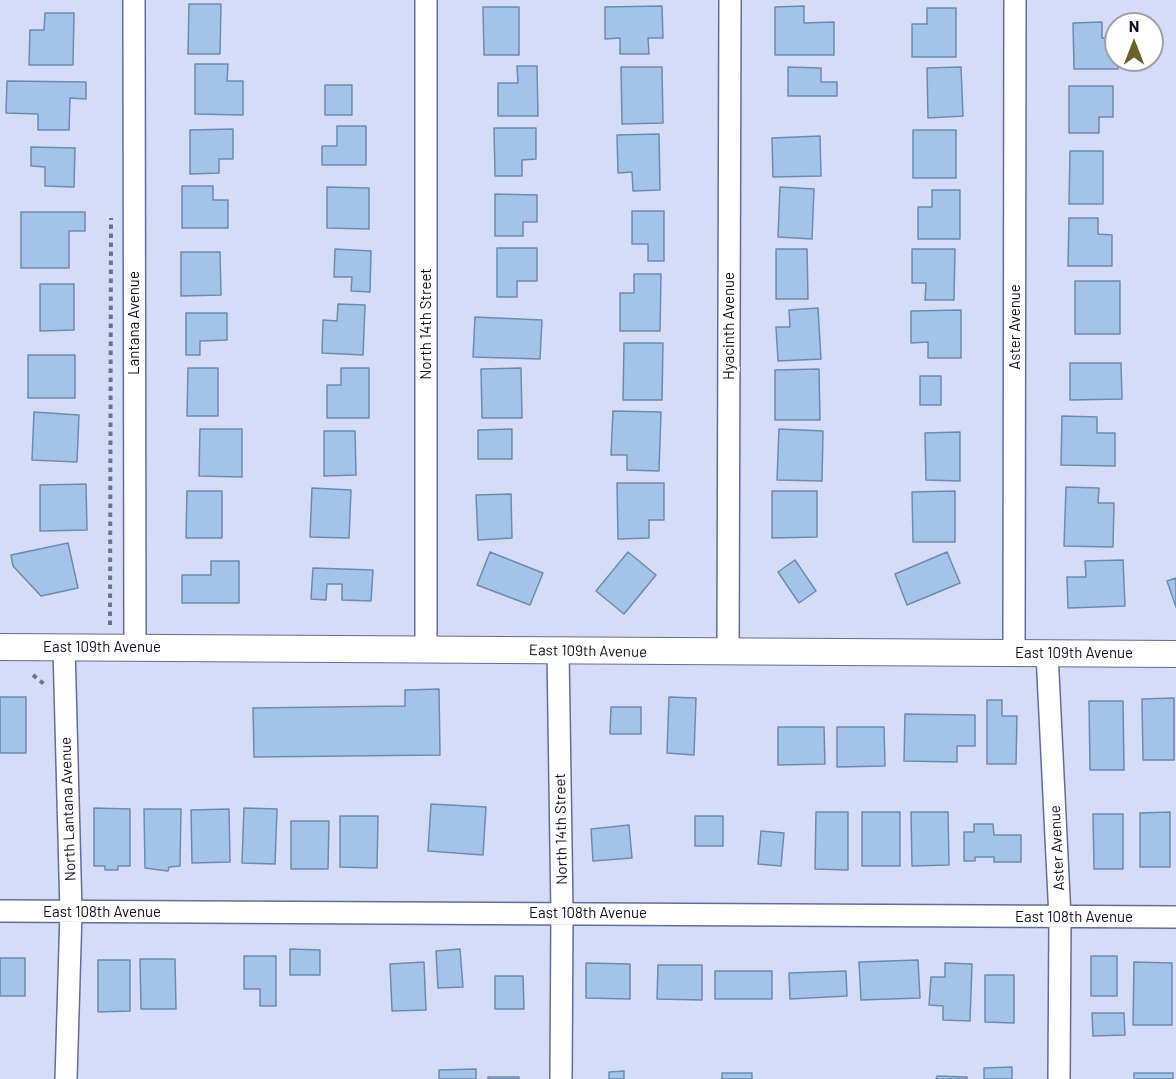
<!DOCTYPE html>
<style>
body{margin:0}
#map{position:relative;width:1176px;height:1079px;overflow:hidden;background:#d5dcf8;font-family:Barlow,sans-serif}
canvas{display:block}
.north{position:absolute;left:1104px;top:12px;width:60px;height:60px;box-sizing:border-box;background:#fff;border:2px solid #9fa0a6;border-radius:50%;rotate:0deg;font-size:16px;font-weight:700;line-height:24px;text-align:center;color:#0e1120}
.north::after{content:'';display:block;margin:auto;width:21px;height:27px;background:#6d5f2c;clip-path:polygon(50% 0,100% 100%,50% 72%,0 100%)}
</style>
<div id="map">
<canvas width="1176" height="1079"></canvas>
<div class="north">N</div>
</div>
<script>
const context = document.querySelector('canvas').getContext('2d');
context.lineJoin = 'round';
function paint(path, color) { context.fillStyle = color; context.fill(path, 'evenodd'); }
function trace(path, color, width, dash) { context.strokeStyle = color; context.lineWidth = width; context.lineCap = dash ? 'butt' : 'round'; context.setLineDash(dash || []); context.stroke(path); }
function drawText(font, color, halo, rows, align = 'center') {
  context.font = font + ' Barlow,sans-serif'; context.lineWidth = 6; context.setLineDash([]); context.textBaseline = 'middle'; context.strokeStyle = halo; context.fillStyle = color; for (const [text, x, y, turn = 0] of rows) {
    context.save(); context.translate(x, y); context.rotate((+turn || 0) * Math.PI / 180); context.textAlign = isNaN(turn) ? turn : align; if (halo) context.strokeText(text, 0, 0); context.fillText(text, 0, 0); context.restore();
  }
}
const building = new Path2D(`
 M189,4h32l-1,50h-32z
 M662,6l1,32h-15l1,16h-29v-16l-15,1v-32z
 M804,6v17l30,-1v33h-59v-48z
 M483,7h36v48h-35z
 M927,8h29v49h-44v-33h15z
 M45,13h29l-1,52h-44l1,-35h14z
 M1102,22v16h14l2,31h-44l-1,-46z
 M195,64h33l-1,17h16v34l-48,-1z
 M517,66h20l1,50h-40v-33h20z
 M621,67h41l1,56 -41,1z
 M788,67l33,1v14h16v14h-49z
 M961,67l2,49 -35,2 -1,-50z
 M7,81l79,1v17l-16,-1 -1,32h-31v-16l-32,-1z
 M325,85h27v30h-27z
 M1069,86h44v31h-14v16h-30z
 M337,126h29v39h-44v-19h15z
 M494,128h42v31l-14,1v16h-27z
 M233,129v30h-14v14l-29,1v-44z
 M913,130h43v48h-43z
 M659,134l1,56 -27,1 -1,-19 -14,1 -1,-38z
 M820,136l1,40 -48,1 -1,-39z
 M31,147l44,1 -1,39 -29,-1v-19l-14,-1z
 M1070,151h33v53h-34z
 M182,186h31v14h15v28h-46z
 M327,187l42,1v41l-42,-1z
 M780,187l34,2 -2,50 -34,-2z
 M932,190h28v49h-42v-32h14z
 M495,194l42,1v27h-14v14h-28z
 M632,211h32v50h-16v-17h-16z
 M21,212h64v19h-16v37h-48z
 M1069,218h29v16l14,1v31h-44z
 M497,248h40v33h-20v16h-20z
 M335,249l36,2 -1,41 -19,-1 1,-14h-18z
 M776,249h31l1,50h-32z
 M912,249h43l-1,51h-29l1,-17h-14z
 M181,252h39l1,43 -40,1z
 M634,274h27l-1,57h-40v-38h14z
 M1075,281h45v53h-45z
 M40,284h34v46l-34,1z
 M338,304l27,1 -2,50 -41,-2 1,-33 14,1z
 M818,308l3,51 -43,2 -2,-34h14l-1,-17z
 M961,310v48h-33v-16l-17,1v-32z
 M186,313h41v27l-27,1v14h-14z
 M475,317l67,3 -2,39 -67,-2z
 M624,343h39l-1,57h-39z
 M28,355h47v43h-47z
 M1070,363h51l1,36 -52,1z
 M188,368h30v48h-31z
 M341,368h28v50h-42v-33h14z
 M521,368l1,50h-40l-1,-49z
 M819,369l1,51h-45v-50z
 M920,376h21v29h-21z
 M613,411l48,1 -2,59 -32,-1v-15h-16z
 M34,412l45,3 -2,47 -45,-2z
 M1062,416l35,1v16h18v33l-54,-1z
 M200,429h42v48l-43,-1z
 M512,429v30h-34v-29z
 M779,429l44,2 -1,50 -45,-1z
 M324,431h31l1,44 -32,1z
 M960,432v49l-34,-1 -1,-47z
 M617,483h47v37h-15v18l-31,1z
 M86,484l1,46 -47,1v-46z
 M1066,487l33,1 -1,15h16l-1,44 -49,-1z
 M312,488l39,2 -2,48 -39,-1z
 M187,491h35v47h-36z
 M772,491h45v46l-45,1z
 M955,491v51h-42l-1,-50z
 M511,494l1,44 -34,2 -2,-45z
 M68,543l10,45 -37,8 -28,-30 -2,-11z
 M490,552l53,21 -13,32 -53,-20z
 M628,552l28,23 -32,39 -28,-23z
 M947,552l13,31 -53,22 -12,-31z
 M795,560l21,31 -17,12 -21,-31z
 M1123,560l2,46 -57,2 -1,-31h19l-1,-16z
 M211,561h28v42h-57v-28h29z
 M313,568l60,2 -2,31 -29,-1v-16h-15l-1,16 -15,-1z
 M1176,578v29l-9,-26z
 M439,689l1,66 -186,2 -1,-49 152,-2v-16z
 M0,697h26v56h-26z
 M669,697l27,1 -2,57 -27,-2z
 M1174,698v62h-31l-1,-61z
 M987,700h15v16h15l-1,48h-29z
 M1089,701h34l1,69h-34z
 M611,707h30v27h-31z
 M905,714l70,1v31h-18v16l-53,-1z
 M778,727h46l1,37 -47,1z
 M837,727h47l1,39 -48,1z
 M431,804l55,3 -3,48 -55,-4z
 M94,808l36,1v57h-12v4h-13v-4h-11z
 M244,808l33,1 -2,55 -33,-1z
 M144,809h37l-1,57 -11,1 -1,4 -23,-3z
 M229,809l1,53 -38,1 -1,-53z
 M816,812h32v58l-33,-1z
 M862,812h38v54h-38z
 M911,812h37l1,53 -37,1z
 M1170,812v55h-30v-54z
 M1093,814h30v55h-29z
 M340,816h38l-1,52 -37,-1z
 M695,816h28v30h-28z
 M291,821h38l-1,48h-37z
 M974,824h19l1,11h27v27h-27v-5h-19v4h-11v-29h10z
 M629,825l3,33 -39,3 -2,-32z
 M761,831l23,2 -3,33 -23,-2z
 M290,949l30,1v25h-30z
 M460,949l3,38 -25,1 -2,-37z
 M244,956h32v50h-16v-17h-16z
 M1091,956h26v40h-26z
 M0,958h25v38h-25z
 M140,959h35l1,50h-35z
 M98,960h32v51l-32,1z
 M918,960l2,38 -59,2 -2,-38z
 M424,962l2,48 -34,1 -2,-47z
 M1134,962l38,1v62h-39z
 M586,963l44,1v35l-44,-1z
 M945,963l27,1 -2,57 -27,-1v-14l-14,-1 2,-28h14z
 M658,965h44v35l-45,-1z
 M715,971h57v28h-57z
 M846,971l1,25 -57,3 -1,-26z
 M985,975h29v48l-29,-1z
 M495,976h28l1,33h-29z
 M1092,1013h32l1,22 -32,1z
 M1012,1067v12h-28v-11z
 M476,1069v10h-37v-9z
 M624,1071v8h-15v-7z
 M722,1073h30v6h-30z
 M1134,1073h39v6h-39z
 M937,1076l30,1v2h-31z
 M488,1077h31v2h-31z`);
const path = new Path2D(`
 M110,625l1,-407
 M33,675l11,9`);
const minor = new Path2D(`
 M134,0l1,647
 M426,0v648
 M64,647l7,265 -5,167
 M558,651l4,262 -1,166
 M728,652l2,-652
 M1014,653l1,-653
 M1047,653l13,265 -1,161
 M0,911l1176,6`);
const tertiary = new Path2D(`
 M0,647l1176,7`);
const streetNames = [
 ["Lantana Avenue",134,323,-90],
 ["North 14th Street",426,324,-90],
 ["Hyacinth Avenue",729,326,-90],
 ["Aster Avenue",1015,327,-90],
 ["East 109th Avenue",102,647],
 ["East 109th Avenue",588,651,1],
 ["East 109th Avenue",1074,653],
 ["North Lantana Avenue",68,809,-92],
 ["North 14th Street",561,829,-91],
 ["Aster Avenue",1057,848,-93],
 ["East 108th Avenue",102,912],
 ["East 108th Avenue",588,913],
 ["East 108th Avenue",1074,917]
];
paint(building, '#a3c3ea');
trace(building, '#6d8baf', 1.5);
trace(minor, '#636d95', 24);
trace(tertiary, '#636d95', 28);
trace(path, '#6e7389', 4, [4.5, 4.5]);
trace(minor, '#fff', 21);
trace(tertiary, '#fff', 26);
drawText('15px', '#0e1120', '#fff', streetNames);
</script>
